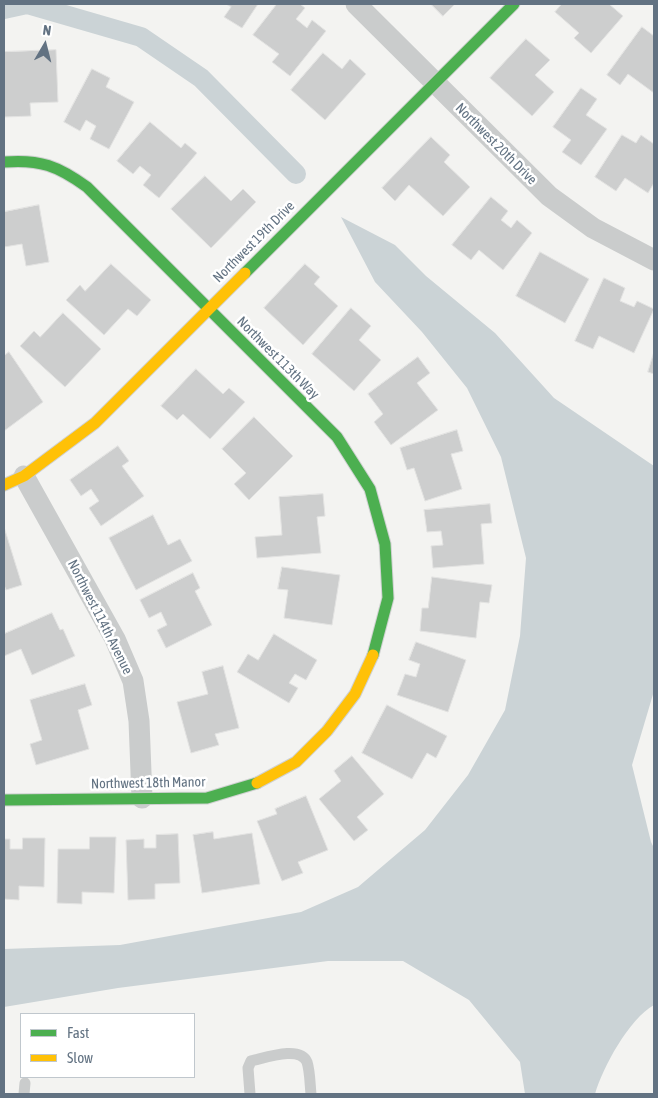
<!DOCTYPE html>
<style>
body{margin:0}
#map{position:relative;width:658px;height:1098px;overflow:hidden;background:#f3f3f1;font-family:"Asap Condensed",sans-serif}
canvas{display:block}
.frame{position:absolute;inset:0;border:5px solid #627282;pointer-events:none}
.legend{position:absolute;left:20px;top:1013px;width:175px;height:65px;box-sizing:border-box;background:#fff;border:1px solid #c0c7cd;margin:0;padding:6px 9px;list-style:none;font-size:15px;color:#627282}
.legend li{display:flex;align-items:center;gap:10px;height:25px}
.legend b{width:25px;border:1px solid #c0c7cd}
.north{position:absolute;left:20px;top:20px;width:50px;height:50px;-webkit-text-stroke:4px #fff;paint-order:stroke;rotate:8deg;font-size:14px;font-weight:700;line-height:20px;text-align:center;color:#627282}
.north::after{content:'';display:block;margin:auto;width:18px;height:22px;background:#627282;clip-path:polygon(50% 0,100% 100%,50% 72%,0 100%)}
</style>
<div id="map">
<canvas width="658" height="1098"></canvas>
<div class="frame"></div>
<ul class="legend">
<li><b style="height:6px;background:#4caf50"></b>Fast</li>
<li><b style="height:6px;background:#ffc107"></b>Slow</li>
</ul>
<div class="north">N</div>
</div>
<script>
const context = document.querySelector('canvas').getContext('2d');
context.lineJoin = 'round';
function paint(path, color) { context.fillStyle = color; context.fill(path, 'evenodd'); }
function trace(path, color, width, dash) { context.strokeStyle = color; context.lineWidth = width; context.lineCap = dash ? 'butt' : 'round'; context.setLineDash(dash || []); context.stroke(path); }
function drawText(font, color, halo, rows, align = 'center') {
  context.font = font + ' "Asap Condensed",sans-serif'; context.lineWidth = 5; context.setLineDash([]); context.textBaseline = 'middle'; context.strokeStyle = halo; context.fillStyle = color; for (const [text, x, y, turn = 0] of rows) {
    context.save(); context.translate(x, y); context.rotate((+turn || 0) * Math.PI / 180); context.textAlign = isNaN(turn) ? turn : align; if (halo) context.strokeText(text, 0, 0); context.fillText(text, 0, 0); context.restore();
  }
}
const water = new Path2D(`
 M341,217l54,28 31,31 69,57 59,65 100,68v225l-22,74 19,77 3,6v157c-25,14 -51,62 -59,89h-70l-5,-32 -51,-62 -66,-39h-75l-210,27 -114,19v-58l116,-4 181,-33 57,-25 67,-57 43,-55 37,-65 15,-74 6,-78 -25,-101 -34,-69 -45,-56 -47,-50z`);
const canal = new Path2D(`
 M4,9l23,-5 114,33 60,41 95,96`);
const building = new Path2D(`
 M226,4h32l-16,24 -18,-11 7,-10z
 M277,4h23l5,4 -9,11 11,9 5,-8 14,11 -36,45 -18,-14 7,-8 -26,-19z
 M431,4h24l-12,12z
 M562,4h47l14,12 -32,37 -17,-15 5,-5 -24,-21z
 M642,27l12,9v57l-26,-19 -8,11 -13,-10z
 M526,39l24,21 -15,15 19,17 -22,24 -42,-38z
 M56,50l2,52 -28,1 1,13 -27,1v-65z
 M323,53l19,16 8,-10 16,15 -41,46 -34,-30z
 M92,69l18,9 -4,9 28,15 -25,47 -19,-10 6,-13 -10,-6 -6,11 -16,-9z
 M581,88l16,11 -11,16 21,14 -26,36 -19,-13 9,-12 -18,-13z
 M150,122l31,26 4,-5 12,10 -38,45 -16,-13 8,-10 -11,-9 -7,8 -16,-13z
 M622,135l14,8 5,-8 13,9v39l-6,10 -23,-15 -9,13 -21,-14z
 M431,137l19,18 -6,7 26,25 -27,29 -34,-31 -14,16 -13,-13z
 M205,176l26,25 12,-12 13,13 -45,46 -40,-39z
 M491,197l17,14 -7,9 10,8 6,-8 15,13 -29,37 -24,-20 -8,10 -19,-15z
 M39,205l10,57 -23,4 -4,-22 -18,3v-35z
 M540,252l49,27 -24,44 -49,-27z
 M111,264l40,36 -14,16 -9,-7 -24,26 -38,-35 14,-15 5,6z
 M305,264l15,13 -6,7 24,22 -35,39 -39,-37z
 M604,278l21,10 -5,13 14,6 3,-6 17,8 -20,44 -35,-17 -6,13 -18,-8z
 M351,308l20,18 -12,14 22,20 -27,31 -42,-37z
 M63,313l38,36 -36,38 -45,-41 14,-15 6,6z
 M9,352l34,50 -39,29v-75z
 M654,352v22l-6,-2z
 M418,357l12,16 -13,10 21,27 -47,35 -17,-23 9,-8 -15,-20z
 M196,369l27,25 6,-6 16,14 -35,37 -27,-25 -6,6 -16,-14z
 M254,417l39,39 -44,44 -15,-16 12,-11 -24,-24z
 M457,430l6,21 -12,3 11,35 -37,12 -11,-33 -7,2 -7,-22z
 M118,446l11,15 -7,5 22,30 -43,30 -12,-18 10,-7 -8,-12 -10,7 -11,-16z
 M323,494l2,22 -8,1 4,36 -64,5 -2,-21 27,-2 -3,-38z
 M490,504l2,19 -11,1 3,40 -51,4 -2,-22 12,-1 -2,-14 -14,1 -3,-22z
 M153,515l15,30 12,-6 12,22 -56,29 -27,-52z
 M4,527l18,58 -16,5 -2,-5z
 M282,567l58,8 -8,50 -48,-7 4,-28 -10,-1z
 M193,573l7,15 -5,3 17,34 -46,23 -9,-18 10,-5 -6,-13 -12,6 -9,-18z
 M432,577l60,8 -3,18 -9,-1 -4,36 -56,-7 2,-23h6z
 M52,613l8,17 3,-1 12,27 -43,19 -11,-26 -17,7v-22z
 M274,634l43,26 -11,20 -11,-6 -6,9 9,5 -9,15 -52,-31 11,-18 10,6z
 M416,642l50,18 -18,52 -51,-17 8,-21 11,3 4,-13 -11,-4z
 M223,666l16,62 -24,6 4,11 -28,8 -14,-51 31,-8 -6,-22z
 M85,684l7,21 -14,5 11,39 -53,16 -6,-21 12,-4 -12,-40z
 M387,705l60,31 -11,22 -9,-5 -15,26 -50,-26z
 M352,756l32,38 -27,23 11,13 -14,11 -35,-42 22,-18 -7,-10z
 M306,796l22,54 -30,12 5,11 -21,8 -25,-60 20,-7 -2,-5z
 M213,832l1,7 38,-6 8,51 -58,9 -9,-58z
 M178,834l2,49 -25,1v15l-27,1 -2,-60 18,-1v9h12v-13z
 M90,837h26l-2,56 -32,-1v12l-25,-1 1,-54h31z
 M23,838h22l-1,49 -25,-1v14l-15,-1v-60h6v10h12z`);
const lane = new Path2D(`
 M24,1094l1,-11
 M250,1094l-2,-26 3,-7c14,-3 49,-16 56,1 3,9 3,23 4,32`);
const street = new Path2D(`
 M356,4l193,192 44,32 61,32
 M24,476l91,163 18,42 6,40 3,77`);
const fast = new Path2D(`
 M4,162c36,-3 54,4 83,25l250,250 33,52 15,55 3,54 -15,57
 M245,273l269,-269
 M4,800l203,-2 50,-15`);
const slow = new Path2D(`
 M4,485l20,-9 71,-53 150,-150
 M257,783l39,-21 31,-31 28,-37 18,-39`);
const streetNames = [
 ["Northwest 20th Drive",496,144,45],
 ["Northwest 19th Drive",254,242,-45],
 ["Northwest 113th Way",278,358,45],
 ["Northwest 114th Avenue",100,617,63],
 ["Northwest 18th Manor",148,783,-1]
];
paint(water, '#cbd3d6');
trace(canal, '#cbd3d6', 20);
paint(building, '#cdcece');
trace(building, '#e2e2e1', 1);
trace(fast, '#cfd1d1', 13);
trace(slow, '#cfd1d1', 13);
trace(lane, '#cacccc', 11);
trace(street, '#cacccc', 21);
trace(fast, '#4caf50', 11);
trace(slow, '#ffc107', 11);
drawText('14px', '#627282', '#fff', streetNames);
</script>
